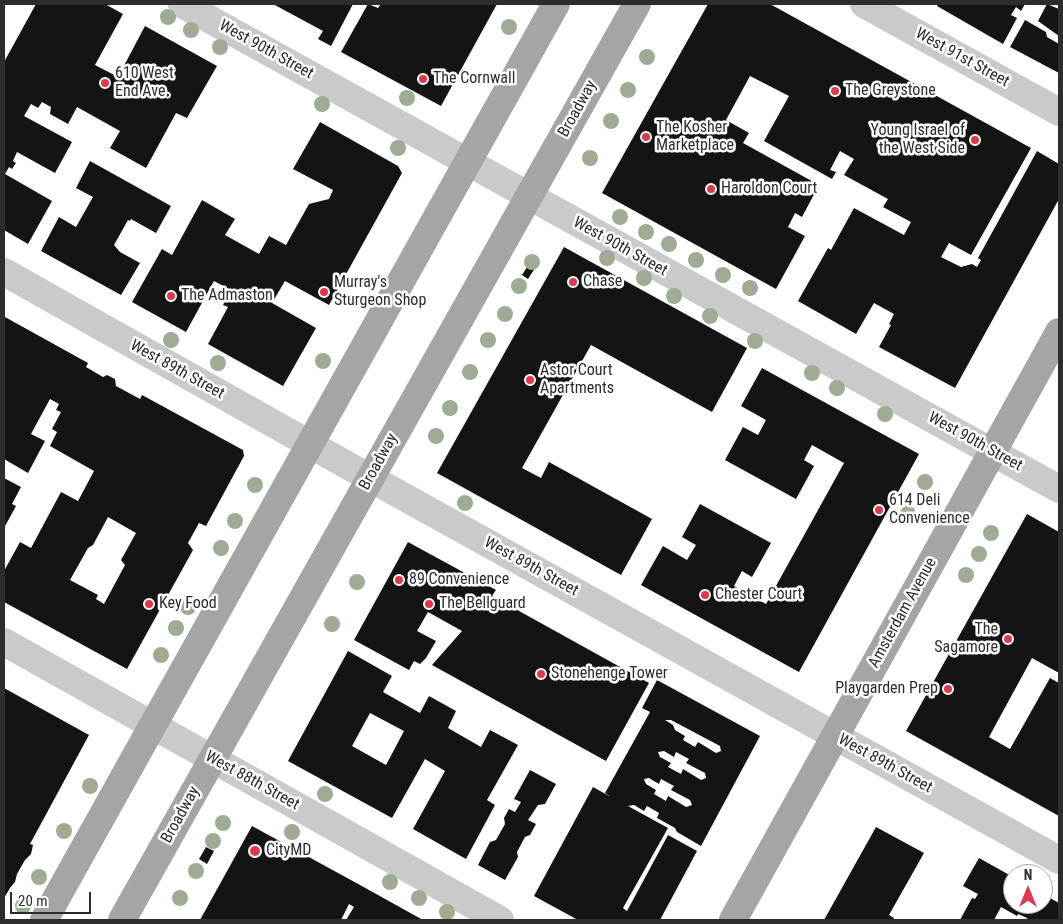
<!DOCTYPE html>
<style>
body{margin:0}
#map{position:relative;width:1063px;height:924px;overflow:hidden;background:#fff;font-family:"Roboto Condensed",sans-serif}
canvas{display:block}
.frame{position:absolute;inset:0;border:5px solid #2d2d2d;pointer-events:none}
.north{position:absolute;left:1003px;top:864px;width:50px;height:50px;box-sizing:border-box;background:#fff;border:1px solid #ababab;border-radius:50%;rotate:0deg;font-size:14px;font-weight:700;line-height:20px;text-align:center;color:#2d2d2d}
.north::after{content:'';display:block;margin:auto;width:18px;height:22px;background:#d93a4d;clip-path:polygon(50% 0,100% 100%,50% 72%,0 100%)}
.scale{position:absolute;left:10px;top:892px;width:81px;height:22px;box-sizing:border-box;border:2px solid #2d2d2d;border-top:0;padding-left:6px;font-size:15px;line-height:18px;white-space:nowrap;color:#2d2d2d;-webkit-text-stroke:4px #fff;paint-order:stroke}
</style>
<div id="map">
<canvas width="1063" height="924"></canvas>
<div class="frame"></div>
<div class="north">N</div>
<div class="scale">20 m</div>
</div>
<script>
const context = document.querySelector('canvas').getContext('2d');
context.lineJoin = 'round';
function paint(path, color) { context.fillStyle = color; context.fill(path, 'evenodd'); }
function trace(path, color, width, dash) { context.strokeStyle = color; context.lineWidth = width; context.lineCap = dash ? 'butt' : 'round'; context.setLineDash(dash || []); context.stroke(path); }
function drawText(font, color, halo, rows, align = 'center') {
  context.font = font + ' "Roboto Condensed",sans-serif'; context.lineWidth = 5; context.setLineDash([]); context.textBaseline = 'middle'; context.strokeStyle = halo; context.fillStyle = color; for (const [text, x, y, turn = 0] of rows) {
    context.save(); context.translate(x, y); context.rotate((+turn || 0) * Math.PI / 180); context.textAlign = isNaN(turn) ? turn : align; if (halo) context.strokeText(text, 0, 0); context.fillText(text, 0, 0); context.restore();
  }
}
const building = new Path2D(`
 M36,4h69l18,10 -28,51 23,12 27,-51 72,40 -30,52 -11,-5 -30,55 -36,-20 10,-17 -43,-24 -9,17 -18,-10 1,-7 -9,-5 -4,6 -7,-4 -7,12 48,26 -17,31 -38,-21 -4,9 3,2 -4,6 -3,-2 -4,7 47,27 -24,43 -24,-14v-168z
 M273,4h80l-22,42 -13,-7 5,-8z
 M368,4l10,4 3,-4h116l-56,102 -100,-54z
 M708,4h62l261,144 -60,107 -22,-12 -8,14 20,10 11,-3 5,3 4,-7 -3,-2 59,-107 22,13v35l-104,189 -76,-41 12,-22 -2,-1 5,-10 -20,-11 -18,31 -58,-33 30,-53 3,2 23,-42 50,27 7,-13 -28,-15 5,-8 -44,-24 10,-16 -14,-8 -10,19 6,2 -4,7 -68,-38 25,-45 -39,-20 -24,44 23,13 -6,10 76,42 -17,32 -7,-4 -7,14 17,9 -29,53 -174,-96z
 M938,4h87l-4,7 -5,-4 -5,8 6,3 -14,26 -66,-38z
 M1047,4l12,5v27l-21,-15z
 M1025,20l21,12 1,5 12,7v29l-49,-26z
 M320,122l78,44 4,7 -73,132 -44,-24 -13,22 44,25 -33,58 -75,-42 20,-37 -5,-2 8,-15 -17,-9 -28,51 -54,-30 30,-53 10,6 30,-55 33,19 -10,16 34,19 10,-18 17,9 23,-41 20,-5 4,-9 -40,-21z
 M90,161l81,45 -15,27 -25,-14 -1,2 -2,-1 -14,25 6,7 20,11 -19,32 -80,-44 18,-34 17,10 17,-30 -17,-9z
 M564,247l183,101 -35,64 -121,-67 -69,123 19,10 8,-16 103,57 -31,56 -184,-102z
 M529,264l6,4 -7,11 -6,-4z
 M5,317l83,46 -2,4 17,10 4,-2 8,4 1,7 24,13 2,-4 101,55 1,6 -38,70 -7,-3 -11,20 5,7 -66,119 -123,-67v-31l16,-29 11,6 30,-56 17,9 16,-30 -44,-25 7,-14 -5,-3 9,-17 -5,-2 3,-6 -9,-5 -19,35 14,7 -17,32 -24,-14v-140zM108,517l28,16 -15,27 4,5 -21,39 -8,-5 2,-4 -28,-15 18,-32 5,-3z
 M762,368l157,86 -120,218 -158,-87 22,-39 24,14 9,-15 -14,-8 18,-33 71,39 -19,34 -10,-6 -8,15 32,18 78,-141 -32,-18 -8,15 10,6 -18,33 -71,-39 18,-33 15,8 8,-15 -25,-14z
 M4,478l17,9 -9,17 4,2 -12,22z
 M1027,514l32,18v141l-27,-15 -43,79 21,12 40,-71 9,5v133l-153,-85z
 M408,542l88,48 -4,6 157,87 -43,78 -174,-96 30,-34 -34,-19 -11,19 19,10 -10,17 -6,6 -6,-3 -5,9 -55,-30z
 M348,651l44,25 -9,16 37,21 9,-17 27,15 -8,17 33,19 9,-17 28,15 -31,55 8,5 -29,54 -53,-30 32,-58 -20,-12 -33,59 -104,-57zM370,713l34,18 -18,34 -34,-19z
 M657,680l103,56 -59,110 -24,-14 -2,-4 -18,-10 2,-5 -12,-7 -3,5 -10,-6 -6,1 40,22 -45,80 4,3 41,-76 29,16 -37,69h-82l-44,-24 59,-109 18,10 -6,-4 45,-81 -8,-4zM665,720h6l49,26 1,5 -5,2 -18,-11 -3,5 -12,-7 2,-4 -10,-6 -2,-5zM664,751l10,6 2,-5 13,7 -3,4 19,10 1,5 -5,2 -18,-11 -2,5 -13,-7 3,-4 -11,-6 -2,-5zM649,778l10,6 2,-5 13,7 -3,4 19,10 2,5 -6,2 -18,-11 -2,5 -12,-7 2,-4 -10,-6 -2,-5z
 M4,688l85,47 -59,109 3,1 -2,9 -6,6 -8,14 -2,8 -5,6 -6,10z
 M530,770l26,14 -11,20 -7,1 -10,15 8,4 -6,11 -5,2 -8,15 1,5 -13,23 -27,-15 12,-23 6,-2 9,-16 -1,-6 5,-9 6,3 6,-10 -7,-3z
 M252,826l108,59 63,35h-44l-3,-1 -1,1h-29l8,-13 -5,-3 -8,16h-141z
 M876,827l48,26 -35,62 5,3 -1,2h-69z
 M206,847l8,4 -7,13 -8,-5z
 M979,858l34,19v27h30v-10l16,9v17h-31l-1,-2 -9,-4 -1,2 -16,-9 -7,13h-34l12,-22 3,1 3,-5 -15,-8z`);
const minor = new Path2D(`
 M182,4l877,485
 M864,4l195,108
 M4,272l366,206 689,382
 M4,642l496,278`);
const major = new Path2D(`
 M44,920l512,-916
 M122,920l515,-916
 M733,920l326,-588`);
const trees = [
 [168,17],
 [509,27],
 [191,30],
 [220,47],
 [647,57],
 [628,90],
 [407,98],
 [322,104],
 [611,121],
 [398,148],
 [590,158],
 [620,217],
 [646,232],
 [669,244],
 [607,258],
 [696,260],
 [532,262],
 [723,275],
 [644,278],
 [519,286],
 [750,288],
 [674,296],
 [505,314],
 [710,316],
 [171,340],
 [488,340],
 [755,341],
 [323,361],
 [218,363],
 [470,372],
 [812,373],
 [837,388],
 [450,408],
 [885,414],
 [436,436],
 [925,482],
 [255,485],
 [465,503],
 [908,514],
 [235,521],
 [991,533],
 [221,548],
 [979,554],
 [966,575],
 [357,582],
 [188,607],
 [332,624],
 [176,628],
 [161,655],
 [90,786],
 [325,794],
 [223,823],
 [64,831],
 [292,832],
 [213,841],
 [196,871],
 [39,877],
 [390,882],
 [180,898],
 [419,898],
 [23,906],
 [447,912]
];
const markers = [
 [423,79,5,"#d93a4d"],
 [105,83,5,"#d93a4d"],
 [835,91,5,"#d93a4d"],
 [646,137,5,"#d93a4d"],
 [975,140,5,"#d93a4d"],
 [711,189,5,"#d93a4d"],
 [573,282,5,"#d93a4d"],
 [324,292,5,"#d93a4d"],
 [171,296,5,"#d93a4d"],
 [530,380,5,"#d93a4d"],
 [879,510,5,"#d93a4d"],
 [399,580,5,"#d93a4d"],
 [705,595,5,"#d93a4d"],
 [149,604,5,"#d93a4d"],
 [429,604,5,"#d93a4d"],
 [1008,639,5,"#d93a4d"],
 [541,674,5,"#d93a4d"],
 [948,689,5,"#d93a4d"],
 [255,851,6,"#d93a4d"]
];
const streetNames = [
 ["West 90th Street",266,50,29],
 ["West 91st Street",962,58,29],
 ["Broadway",578,109,-61],
 ["West 90th Street",620,247,29],
 ["West 89th Street",177,370,29],
 ["West 90th Street",975,442,29],
 ["Broadway",379,462,-61],
 ["West 89th Street",531,567,29],
 ["Amsterdam Avenue",903,613,-61],
 ["West 89th Street",885,764,29],
 ["West 88th Street",252,781,29],
 ["Broadway",181,815,-61]
];
const poiNames = [
 ["610 West",115,74],
 ["End Ave.",115,92],
 ["The Cornwall",433,79],
 ["The Greystone",845,91],
 ["The Kosher",656,128],
 ["Marketplace",656,146],
 ["Young Israel of",965,131,"right"],
 ["the West Side",965,149,"right"],
 ["Haroldon Court",721,189],
 ["Chase",583,282],
 ["Murray's",334,283],
 ["Sturgeon Shop",334,301],
 ["The Admaston",181,296],
 ["Astor Court",540,371],
 ["Apartments",540,389],
 ["614 Deli",889,501],
 ["Convenience",889,519],
 ["89 Convenience",409,580],
 ["Chester Court",715,595],
 ["Key Food",159,604],
 ["The Bellguard",439,604],
 ["The",998,630,"right"],
 ["Sagamore",998,648,"right"],
 ["Stonehenge Tower",551,674],
 ["Playgarden Prep",938,689,"right"],
 ["CityMD",266,851]
];
paint(building, '#141414');
trace(minor, '#cacaca', 28);
trace(major, '#a5a5a5', 28);
context.fillStyle = '#a0ab95';
for (const [x, y] of trees) { context.beginPath(); context.arc(x, y, 8, 0, 2 * Math.PI); context.fill(); }
for (const [x, y, r, color] of markers) { const dot = new Path2D(); dot.arc(x, y, r, 0, 2 * Math.PI); context.fillStyle = color; context.fill(dot); trace(dot, '#fff', 2); }
drawText('16px', '#2d2d2d', '#fff', streetNames);
drawText('16px', '#2d2d2d', '#fff', poiNames, 'left');
</script>
